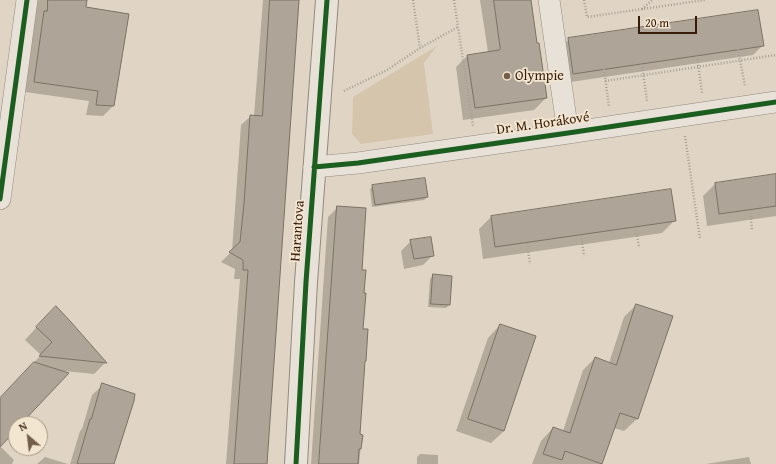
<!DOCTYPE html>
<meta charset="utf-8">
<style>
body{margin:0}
#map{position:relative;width:776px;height:464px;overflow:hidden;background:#e0d5c4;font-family:"Gentium Book Plus",serif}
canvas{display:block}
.north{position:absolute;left:8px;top:416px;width:40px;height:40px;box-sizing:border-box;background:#f3e6d1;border:1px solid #a89581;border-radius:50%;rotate:332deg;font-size:11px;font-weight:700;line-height:16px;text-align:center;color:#381c0a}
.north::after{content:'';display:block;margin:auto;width:14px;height:18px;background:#735d4b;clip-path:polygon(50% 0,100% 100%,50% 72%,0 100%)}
.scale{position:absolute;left:638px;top:16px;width:59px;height:18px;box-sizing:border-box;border:2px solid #381c0a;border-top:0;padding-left:5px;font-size:12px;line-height:14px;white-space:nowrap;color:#381c0a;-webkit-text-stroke:3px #f3e6d1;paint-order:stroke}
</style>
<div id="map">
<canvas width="776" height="464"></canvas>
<div class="north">N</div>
<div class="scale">20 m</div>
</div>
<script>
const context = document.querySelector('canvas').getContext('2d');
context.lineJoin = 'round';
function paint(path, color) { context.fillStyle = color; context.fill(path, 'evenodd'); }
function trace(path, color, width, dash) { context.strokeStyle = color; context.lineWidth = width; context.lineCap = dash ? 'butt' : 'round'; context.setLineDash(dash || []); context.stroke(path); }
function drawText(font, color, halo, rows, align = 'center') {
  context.font = font + ' "Gentium Book Plus",serif'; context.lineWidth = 3.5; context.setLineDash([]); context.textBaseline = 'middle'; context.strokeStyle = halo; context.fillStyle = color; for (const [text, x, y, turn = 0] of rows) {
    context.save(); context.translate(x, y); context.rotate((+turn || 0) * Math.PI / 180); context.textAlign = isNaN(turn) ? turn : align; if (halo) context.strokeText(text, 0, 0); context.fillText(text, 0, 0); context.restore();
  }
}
const green = new Path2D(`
 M437,46l-13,17 9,71 -72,10 -9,-10 1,-37z`);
const shadow = new Path2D(`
 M37,0h44l32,106 -10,10 -17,-1 3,-14 -64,-9z
 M263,0h35l-32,464h-40l14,-185h-6l1,-10 -14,-7 11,-11 9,-126 10,-9h3z
 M480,0h50l16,98 -12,12 -71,10 -7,-53 11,-11 21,-4z
 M569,39l193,7 -9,9 -189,28 -5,-34z
 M776,175v41l-69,10 -4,-30 12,-12z
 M373,186l54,11 -3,3 -52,7 -2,-18z
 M338,207l23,64 1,59 -3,105h3l-3,29h-48l17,-247z
 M491,217l184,3 -13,13 -179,26 -4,-30z
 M411,241l22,14 -10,10 -19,4 -3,-18z
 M433,275l16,30 -3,3 -18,-1 2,-28z
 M636,305l35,12 -34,102 -13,12 -10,-3 -13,36h-69l9,-23 12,-13 10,3 20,-61 12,-12 14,5 15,-46z
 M44,319l61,44 -11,11 -30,-3 -44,53h-4v4l-16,18v-47l41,-44 -16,-15z
 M500,325l4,106 -13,12 -35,-12 32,-93z
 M103,385l10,79h-43l10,-33 2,-2 10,-34z
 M0,446l14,14 -2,4h-12z
 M420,454l18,1v9h-21v-7z
 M45,457l23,7h-31z
 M749,457l2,7h-45z`);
const building = new Path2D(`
 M48,0h39l-1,7 43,7 -15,92 -18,-1 2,-14 -64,-9 10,-71h3z
 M270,0h29l-32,464h-33l14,-194h-5v-10l-14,-8 11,-10 4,-39 6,-88 12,1z
 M494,0h37l6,43h2l8,55 -72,10 -8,-53 32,-5 1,-1z
 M758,10l6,36 -191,28 -5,-36z
 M776,174v32l-57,8 -4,-31z
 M425,178l3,19 -53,8 -3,-20z
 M671,189l5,32 -181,26 -4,-31z
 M337,206l29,2 -4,62h4l-2,23h2l-3,36h5l-2,32h-1l-5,73 3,1 -2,14h-2l-1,15h-39z
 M431,237l3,19 -20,3 -4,-19z
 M433,274l19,2 -2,29 -19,-1z
 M636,304l37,12 -35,103 -18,-6 -18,51 -37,-13 -3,9 -19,-6 10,-27 17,6 25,-76 21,8z
 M56,306l15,16 36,41 -68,-7 13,-14 -16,-15z
 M500,324l36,12 -32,95 -36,-12z
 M34,362l35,11 -48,51h-5v6l-16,17v-49z
 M102,383l33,11 -1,7 -20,63h-37l13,-45h1z`);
const path = new Path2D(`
 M413,0l7,48
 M454,0l19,126
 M584,0l3,17 118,-17
 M642,9l10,-9
 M738,49l7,37
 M697,56l5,37
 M642,64l5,37
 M604,69l5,38
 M605,81l171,-26
 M344,91l43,-21 33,-22 38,-21
 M685,136l15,103
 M750,210l2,21
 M636,227l3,21
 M581,235l3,21
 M527,243l3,21`);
const minor = new Path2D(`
 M549,0l19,133
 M314,167l44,-4 210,-30 208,-31
 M0,199l27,-199`);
const tertiary = new Path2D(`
 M296,464l10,-182 21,-282`);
const cycleway = new Path2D(`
 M314,167l44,-4 210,-30 208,-31
 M0,199l27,-199
 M296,464l10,-182 21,-282`);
const markers = [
 [507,76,4,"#735d4b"]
];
const poiNames = [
 ["Olympie",515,76]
];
const streetNames = [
 ["Dr. M. Horákové",543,124,-8],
 ["Harantova",298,231,-86]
];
paint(green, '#d6c5ad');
paint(shadow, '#0003');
paint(building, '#aea598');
trace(building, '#7b7166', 1);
trace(minor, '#948a7e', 22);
trace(tertiary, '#948a7e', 24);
trace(path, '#a59f96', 2.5, [1, 2]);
trace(minor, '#e7e1d8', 21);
trace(tertiary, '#e7e1d8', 22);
trace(cycleway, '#1b5e20', 5);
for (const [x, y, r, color] of markers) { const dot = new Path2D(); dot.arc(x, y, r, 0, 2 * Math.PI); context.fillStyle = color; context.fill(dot); trace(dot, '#f3e6d1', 1.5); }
drawText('14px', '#381c0a', '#f3e6d1', poiNames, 'left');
drawText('14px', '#381c0a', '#f3e6d1', streetNames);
</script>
